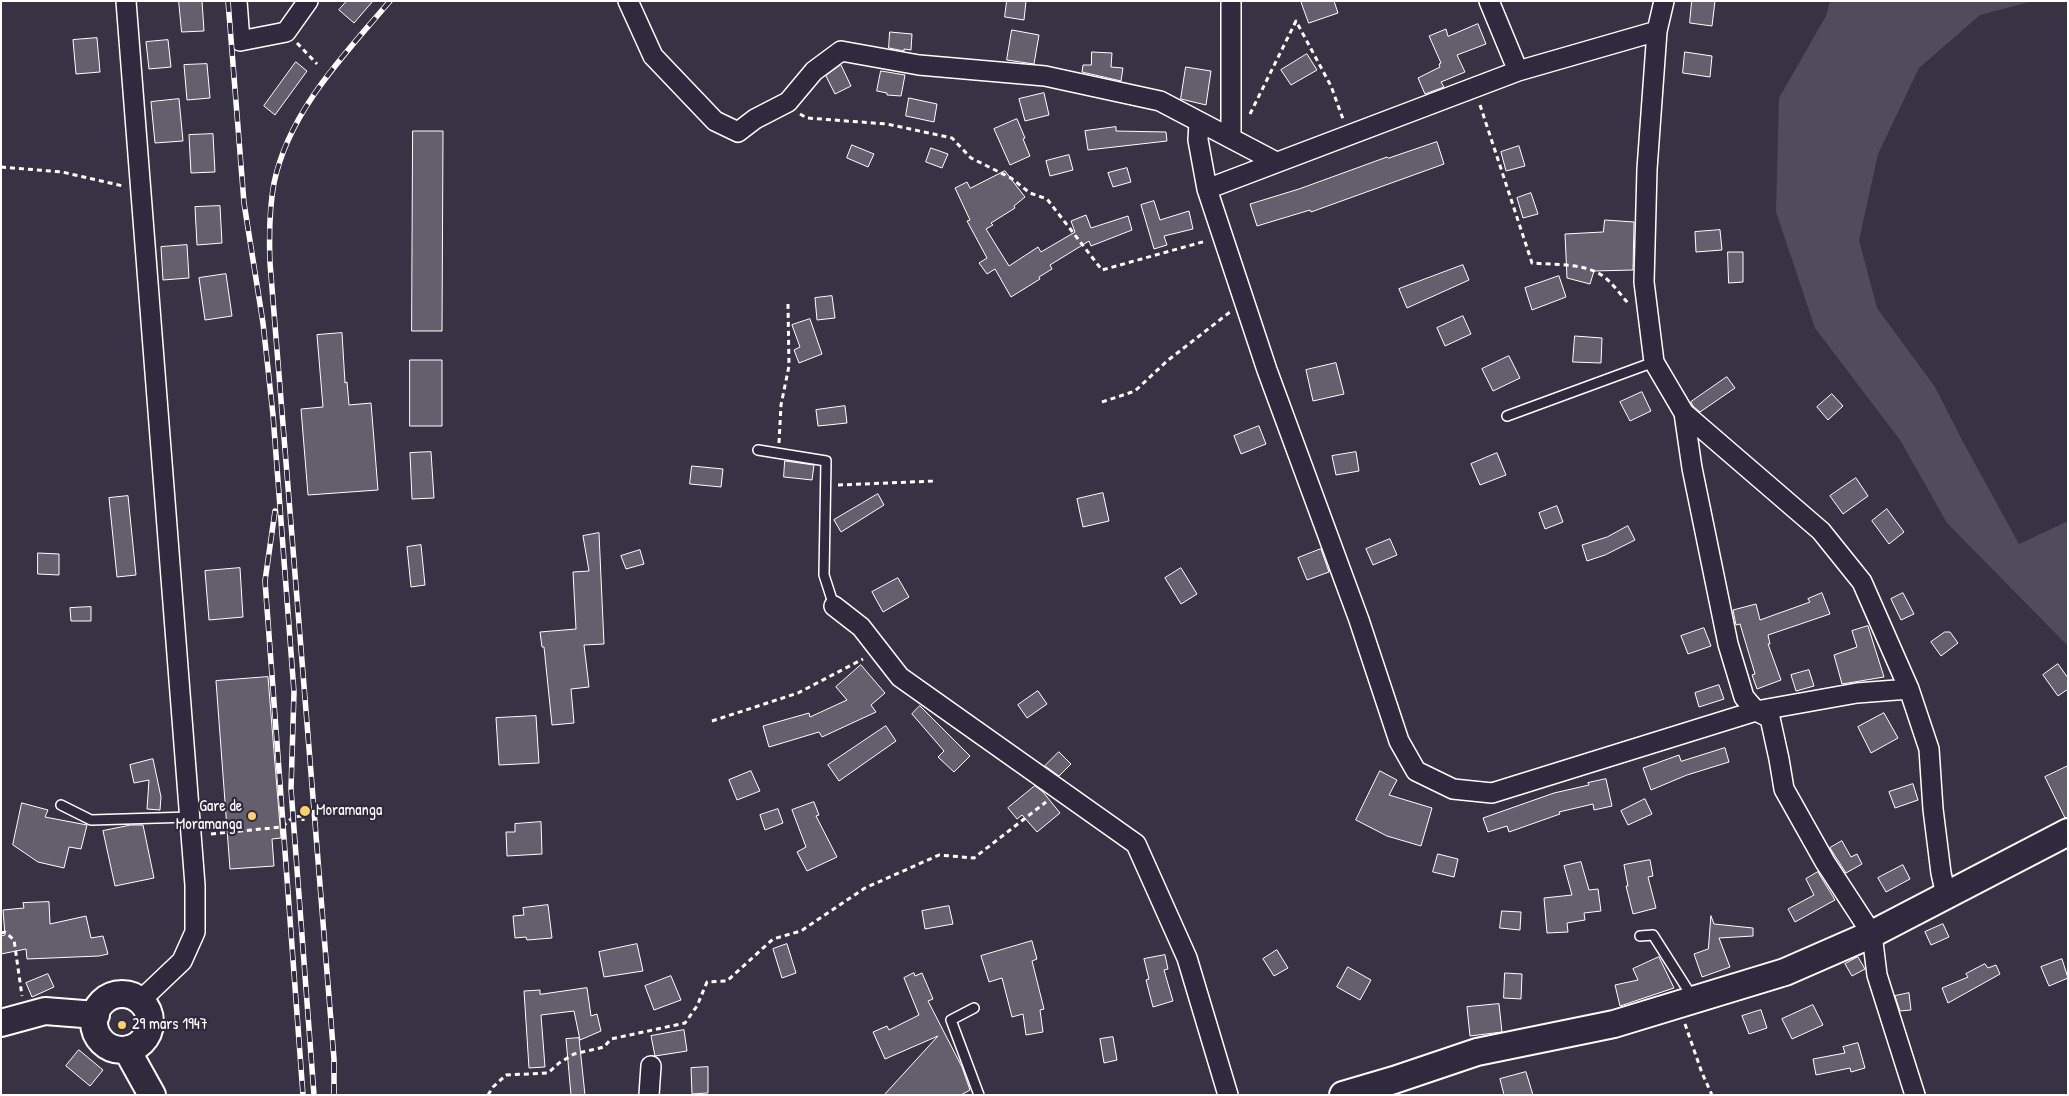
<!DOCTYPE html>
<style>
body{margin:0}
#map{position:relative;width:2069px;height:1096px;overflow:hidden;background:#373345;font-family:"Patrick Hand",sans-serif}
canvas{display:block}
.frame{position:absolute;inset:0;border:2px solid #fff;pointer-events:none}
</style>
<div id="map">
<canvas width="2069" height="1096"></canvas>
<div class="frame"></div>
</div>
<script>
const context = document.querySelector('canvas').getContext('2d');
context.lineJoin = 'round';
function paint(path, color) { context.fillStyle = color; context.fill(path, 'evenodd'); }
function trace(path, color, width, dash) { context.strokeStyle = color; context.lineWidth = width; context.lineCap = dash ? 'butt' : 'round'; context.setLineDash(dash || []); context.stroke(path); }
function drawText(font, color, halo, rows, align = 'center') {
  context.font = font + ' "Patrick Hand",sans-serif'; context.lineWidth = 4.5; context.setLineDash([]); context.textBaseline = 'middle'; context.strokeStyle = halo; context.fillStyle = color; for (const [text, x, y, turn = 0] of rows) {
    context.save(); context.translate(x, y); context.rotate((+turn || 0) * Math.PI / 180); context.textAlign = isNaN(turn) ? turn : align; if (halo) context.strokeText(text, 0, 0); context.fillText(text, 0, 0); context.restore();
  }
}
const green = new Path2D(`
 M1830,1h203l-53,14 -61,53 -41,86 -19,86 18,68 58,79 28,55 56,102 47,-22 2,3v121l-121,-123 -47,-83 -85,-112 -39,-116 3,-114 47,-82z`);
const building = new Path2D(`
 M179,1h23l2,30 -22,1z
 M347,1h26l-19,22 -15,-13z
 M1007,1h19l-2,19 -19,-3z
 M1301,1h33l4,12 -29,10z
 M1692,1h23l-3,25 -22,-3z
 M1478,24l8,20 -29,11 8,17 -24,10 3,5 -19,7 -7,-16 22,-11 -1,-3 2,-1 -12,-27 17,-7 2,7z
 M1012,30l27,5 -5,29 -27,-4z
 M890,32l22,2 -1,16 -7,-1v2l-15,-3z
 M97,38l3,34 -24,2 -3,-34z
 M168,40l3,27 -22,2 -3,-27z
 M1092,52l20,1 -1,14 12,1 -2,13 -39,-9 1,-7h8z
 M1685,52l27,4 -2,21 -27,-4z
 M1307,54l10,16 -26,15 -10,-15z
 M296,62l11,9 -32,44 -11,-9z
 M207,64l3,34 -23,2 -3,-35z
 M841,65l10,21 -16,8 -9,-18z
 M1186,67l25,4 -5,34 -25,-6z
 M881,71l24,4 -4,21 -14,-1v-2l-10,-2z
 M1044,93l5,22 -24,6 -6,-22z
 M909,98l28,6 -3,18 -28,-6z
 M179,99l4,42 -28,2 -4,-41z
 M1017,119l8,19 -2,1 7,17 -20,9 -16,-36z
 M1116,127v4l50,1 1,9 -79,9 -3,-19z
 M413,131h30l-1,200h-30z
 M213,134l2,38 -24,1 -2,-38z
 M1437,142l7,22 -133,48 -1,-2 -53,16 -7,-22 49,-15 88,-32 1,1z
 M852,145l22,9 -6,13 -21,-9z
 M1519,146l6,20 -19,5 -5,-19z
 M931,148l17,6 -6,14 -16,-6z
 M1069,155l4,15 -23,6 -4,-15z
 M1127,168l4,14 -18,5 -5,-14z
 M1005,171l20,26 -11,9 1,2 -24,15 2,2 -7,4 23,37 29,-19 3,5 34,-20 -4,-11 15,-6 5,13 37,-12 4,14 -41,16 -2,-5 -39,24 2,4 -13,8 1,2 -29,18 -16,-28 -8,5 -8,-11 8,-5 -20,-37 3,-1 -15,-32 12,-6 3,6z
 M1531,193l7,21 -15,4 -6,-20z
 M1154,201l6,19 29,-9 4,18 -29,7 3,9 -13,4 -13,-44z
 M220,206l2,37 -25,2 -2,-38z
 M1605,220l29,2 -1,48 -39,1 -4,13 -23,-6 -2,-44 38,-2z
 M1720,230l2,20 -26,2 -1,-20z
 M187,245l2,33 -26,2 -2,-33z
 M1728,252h15v30l-14,1z
 M1463,265l6,15 -62,28 -8,-19z
 M226,274l6,42 -27,4 -6,-42z
 M1559,276l7,21 -34,13 -7,-22z
 M832,296l3,22 -18,2 -2,-22z
 M1463,316l8,18 -26,12 -8,-18z
 M810,319l12,35 -23,9 -5,-13 6,-3 -8,-22z
 M342,333l3,50 2,-1 2,23 22,-2 7,87 -70,5 -7,-86 22,-2 -6,-72z
 M1575,336l27,2 -1,25 -28,-1z
 M1509,356l11,22 -27,13 -11,-22z
 M410,360h32v66h-32z
 M1336,363l8,31 -31,7 -7,-31z
 M1727,377l8,11 -35,24 -7,-6 -2,-4z
 M1642,392l9,19 -21,10 -10,-19z
 M1832,394l11,12 -15,14 -11,-13z
 M845,406l2,17 -29,3 -2,-16z
 M1259,426l7,18 -25,10 -7,-18z
 M431,452l3,46 -22,1 -2,-46z
 M1356,452l3,19 -23,4 -4,-19z
 M1497,453l9,22 -26,10 -9,-21z
 M785,461l29,4 -2,15 -28,-3z
 M692,466l31,3 -2,18 -31,-3z
 M1856,478l12,18 -25,18 -13,-18z
 M1103,493l6,28 -26,6 -6,-28z
 M878,494l6,11 -43,27 -7,-12z
 M128,496l8,79 -19,2 -8,-79z
 M1557,506l6,16 -18,7 -6,-16z
 M1887,509l17,23 -15,12 -17,-23z
 M1628,526l7,14 -30,15 -18,6 -5,-16 25,-8z
 M599,533l5,111 -20,1 5,42 -18,2 3,34 -22,2 -8,-78h-2l-2,-15 36,-3 -3,-57 16,-1 -6,-35z
 M1390,539l7,16 -24,10 -7,-16z
 M421,545l4,40 -14,2 -4,-40z
 M1321,549l8,23 -22,8 -9,-22z
 M640,550l4,14 -18,5 -5,-13z
 M38,553l21,1v21l-21,-1z
 M240,568l3,49 -34,3 -4,-49z
 M1181,568l16,26 -16,10 -16,-26z
 M898,578l11,19 -26,15 -11,-20z
 M1822,593l8,21 -62,21 2,9h-2l13,36 -24,9 -5,-14 3,-1 -15,-50 -4,1 -3,-15 23,-6 4,16 50,-18 -2,-3z
 M1903,593l11,21 -13,6 -10,-21z
 M91,607v14h-20l-1,-13z
 M1868,626l16,51 -42,7 -8,-29 23,-8 -5,-16z
 M1704,628l7,18 -23,8 -7,-18z
 M1945,632h5l8,11 -17,13 -10,-14z
 M2058,664l10,14v11l-10,7 -15,-21z
 M861,665l24,28 -14,12 5,7 -54,25 -3,-5 -50,15 -6,-21 46,-13 1,4 37,-17 -11,-13z
 M1809,670l5,16 -18,5 -5,-16z
 M268,677l13,161 -9,1 2,27 -44,3 -14,-188z
 M1719,685l5,14 -25,8 -4,-14z
 M1038,691l9,13 -20,14 -9,-13z
 M920,706l50,50 -16,16 -16,-15 6,-6 -32,-37z
 M1884,713l14,25 -27,15 -13,-26z
 M536,716l3,47 -40,2 -3,-47z
 M886,726l10,15 -57,40 -11,-16z
 M1725,748l4,14 -42,13 -36,15 -8,-22 36,-13 2,6z
 M1059,752l12,12 -12,12 -14,-10z
 M153,759l8,38 -1,13 -13,-1 2,-29 -15,3 -4,-18z
 M2068,766v51l-3,1 -20,-41z
 M751,771l9,20 -23,9 -8,-20z
 M1380,771l17,9 -8,15 43,13 -11,38 -34,-10 -31,-16z
 M1606,779l6,27 -18,4 -1,-6 -34,8 1,2 -51,18 -2,-6 -19,6 -5,-14 71,-25 35,-8 -1,-2z
 M1913,784l5,16 -23,8 -6,-16z
 M1035,786l8,6 17,21 -23,19 -15,-17 -5,4 -9,-11z
 M1645,799l7,15 -24,11 -7,-14z
 M814,802l5,13 -3,1 21,41 -30,14 -10,-19 9,-5 -14,-37z
 M22,803l26,7 -3,7 42,8 -6,24 -12,-2 -5,21 -26,-6 -25,-17z
 M778,809l5,14 -18,7 -5,-15z
 M541,822l1,32 -35,2 -1,-24h9v-8z
 M131,825h12l11,53 -39,8 -12,-55z
 M1842,841l9,16 6,-3 5,10 -16,9 -16,-25z
 M1438,854l20,5 -4,18 -21,-5z
 M1650,860l3,16 -5,1 8,31 -23,6 -7,-28h2l-4,-21z
 M1581,862l8,28 9,-1 3,22 -17,2 1,7 -18,3 1,9 -21,1 -3,-35 28,-3 -8,-29z
 M1903,865l7,14 -24,13 -8,-14z
 M1818,872l17,28 -40,22 -7,-13 26,-14 -8,-16z
 M49,902l1,22 36,-8 5,22 12,-2 5,18 -9,2 -72,3 -1,-10 -25,5v-18l4,-1 -2,-25 21,-2 -1,-5z
 M548,905l4,33 -25,2 -1,-3 -11,1 -2,-22 11,-1 -1,-7z
 M949,906l4,18 -28,5 -3,-18z
 M1502,911l19,1 -1,18 -20,-2z
 M1711,916l3,8 39,4v8l-34,2 11,29 -28,10 -8,-23 14,-5z
 M1943,924l6,13 -18,8 -6,-13z
 M1032,941l5,18 -5,2 12,48 -4,1 3,22 -17,3 -3,-21 -11,3 -10,-39 -13,4 -8,-26z
 M637,944l6,27 -39,6 -5,-25z
 M787,944l9,29 -14,5 -9,-29z
 M1277,950l11,18 -14,8 -11,-17z
 M1165,955l3,14 -4,1 9,31 -20,6 -7,-27 3,-1 -5,-20z
 M1659,957l15,31 -54,18 -5,-21 23,-5 -5,-11z
 M1858,957l7,12 -13,7 -7,-12z
 M2062,959l6,19 -19,8 -8,-19z
 M1985,964l3,4 8,-3 4,9 -52,29 -6,-15 26,-11 -2,-3z
 M1348,967l23,13 -11,20 -23,-13z
 M914,973l1,3 7,-3 11,26 -5,2 34,66 8,23 -9,5h-77l54,-59 -53,23 -12,-27 14,-6 2,4 30,-15 -15,-37z
 M1505,973l17,1 -1,25 -17,-1z
 M48,974l6,13 -22,10 -6,-14z
 M671,976l10,24 -27,10 -9,-24z
 M587,988l4,28 6,-2 4,17 -21,9 -6,-29 -33,4 4,52 -16,1 -5,-77 16,-1v4z
 M1909,993l2,17 -11,1 -5,-15z
 M1499,1004l3,28 -32,4 -3,-29z
 M1813,1005l10,20 -31,14 -10,-20z
 M1761,1010l6,18 -18,6 -7,-18z
 M684,1030l3,21 -32,5 -4,-20z
 M1113,1037l4,23 -13,3 -4,-24z
 M579,1038l6,57h-14l-5,-56z
 M1858,1043l7,25 -14,4 -1,-4 -34,7 -3,-16 32,-6 -2,-6z
 M79,1050l24,20 -13,16 -24,-20z
 M708,1067v26l-16,1 -1,-26z
 M1526,1072l7,23h-29l-4,-16z`);
const path = new Path2D(`
 M297,43l20,21
 M1480,105l52,158c21,2 47,0 66,10 12,6 21,20 30,30
 M800,114l7,4 80,6 65,14 19,20 40,20 19,15 17,6 55,71 104,-29
 M1250,114l46,-93 35,65 12,33
 M1,167l61,5 61,14
 M1102,402l33,-11 32,-30 63,-49
 M779,443l2,-38 8,-39 -1,-62
 M838,485l98,-4
 M712,721l86,-28 65,-34
 M211,834l71,-7 11,-10 10,-1v5
 M1,933l4,-1 9,8 8,56
 M1685,1024l17,49 10,22
 M488,1095l5,-8 13,-12 42,-2 11,-10 15,-9 30,-7 7,-8 74,-16 12,-17 10,-24 20,-1 46,-42 28,-8 64,-43 74,-33 35,3 72,-56`);
const lane = new Path2D(`
 M1507,416l147,-54
 M758,450l68,11 -2,114 10,31
 M61,805l30,15 99,-3
 M1640,936l13,-1 40,63
 M974,1008l-23,12 28,75`);
const street = new Path2D(`
 M126,1l69,884v47l-13,29 -42,40
 M237,1l3,40 46,-9 22,-31
 M628,1l25,55 62,65 23,11 17,-13 33,-17 26,-31 27,-20 78,14 126,11 115,25 116,61
 M1489,1l29,70 139,-40
 M1664,1l-7,30 -10,138 -3,113 10,80 30,51 137,118 41,51 47,107 20,60 4,60 8,64 5,22
 M1518,71l-311,118 60,181 92,250 40,121 17,30 37,18 39,4 264,-82 101,-18 52,-4
 M1199,122l-1,18 9,49
 M1231,138v-137
 M1684,413l8,55 36,176 16,53 12,14 14,7 9,41 5,30 41,73 47,72 5,41 38,120
 M834,606l27,21 39,50 236,167 51,114 41,137
 M649,1095l2,-29`);
const secondary = new Path2D(`
 M94 1022a28 28 0 1 1 56 0a28 28 0 1 1-56 0Z
 M1,1023l44,-12 51,4
 M127,1050l25,45
 M1343,1095l51,-15 83,-28 137,-28 171,-52 87,-38 196,-102`);
const rail = new Path2D(`
 M228,1l16,202 19,120 10,92 21,277 -3,97 23,306
 M275,511l-10,70 38,514
 M334,1095v-36l-64,-796c-1,-27 -1,-53 4,-80 15,-72 70,-128 116,-182`);
const markers = [
 [305,811,6,"#ffd166"],
 [252,816,5,"#ffd166"],
 [122,1025,5,"#ffd166"]
];
const poiNames = [
 ["Gare de",242,807,"right"],
 ["Moramanga",242,825,"right"],
 ["Moramanga",316,811],
 ["29 mars 1947",132,1025]
];
paint(green, '#514c5c');
paint(building, '#635f6d');
trace(building, '#fff', 1);
trace(lane, '#fff', 12);
trace(street, '#fff', 22);
trace(secondary, '#fff', 30);
trace(path, '#fff', 3, [5, 4]);
trace(lane, '#2f2a3d', 9);
trace(street, '#2f2a3d', 19);
trace(secondary, '#2f2a3d', 26);
trace(rail, '#fff', 5.5);
trace(rail, '#2f2a3d', 4, [11]);
for (const [x, y, r, color] of markers) { const dot = new Path2D(); dot.arc(x, y, r, 0, 2 * Math.PI); context.fillStyle = color; context.fill(dot); trace(dot, '#2f2a3d', 2); }
drawText('16px', '#fff', '#2f2a3d', poiNames, 'left');
</script>
